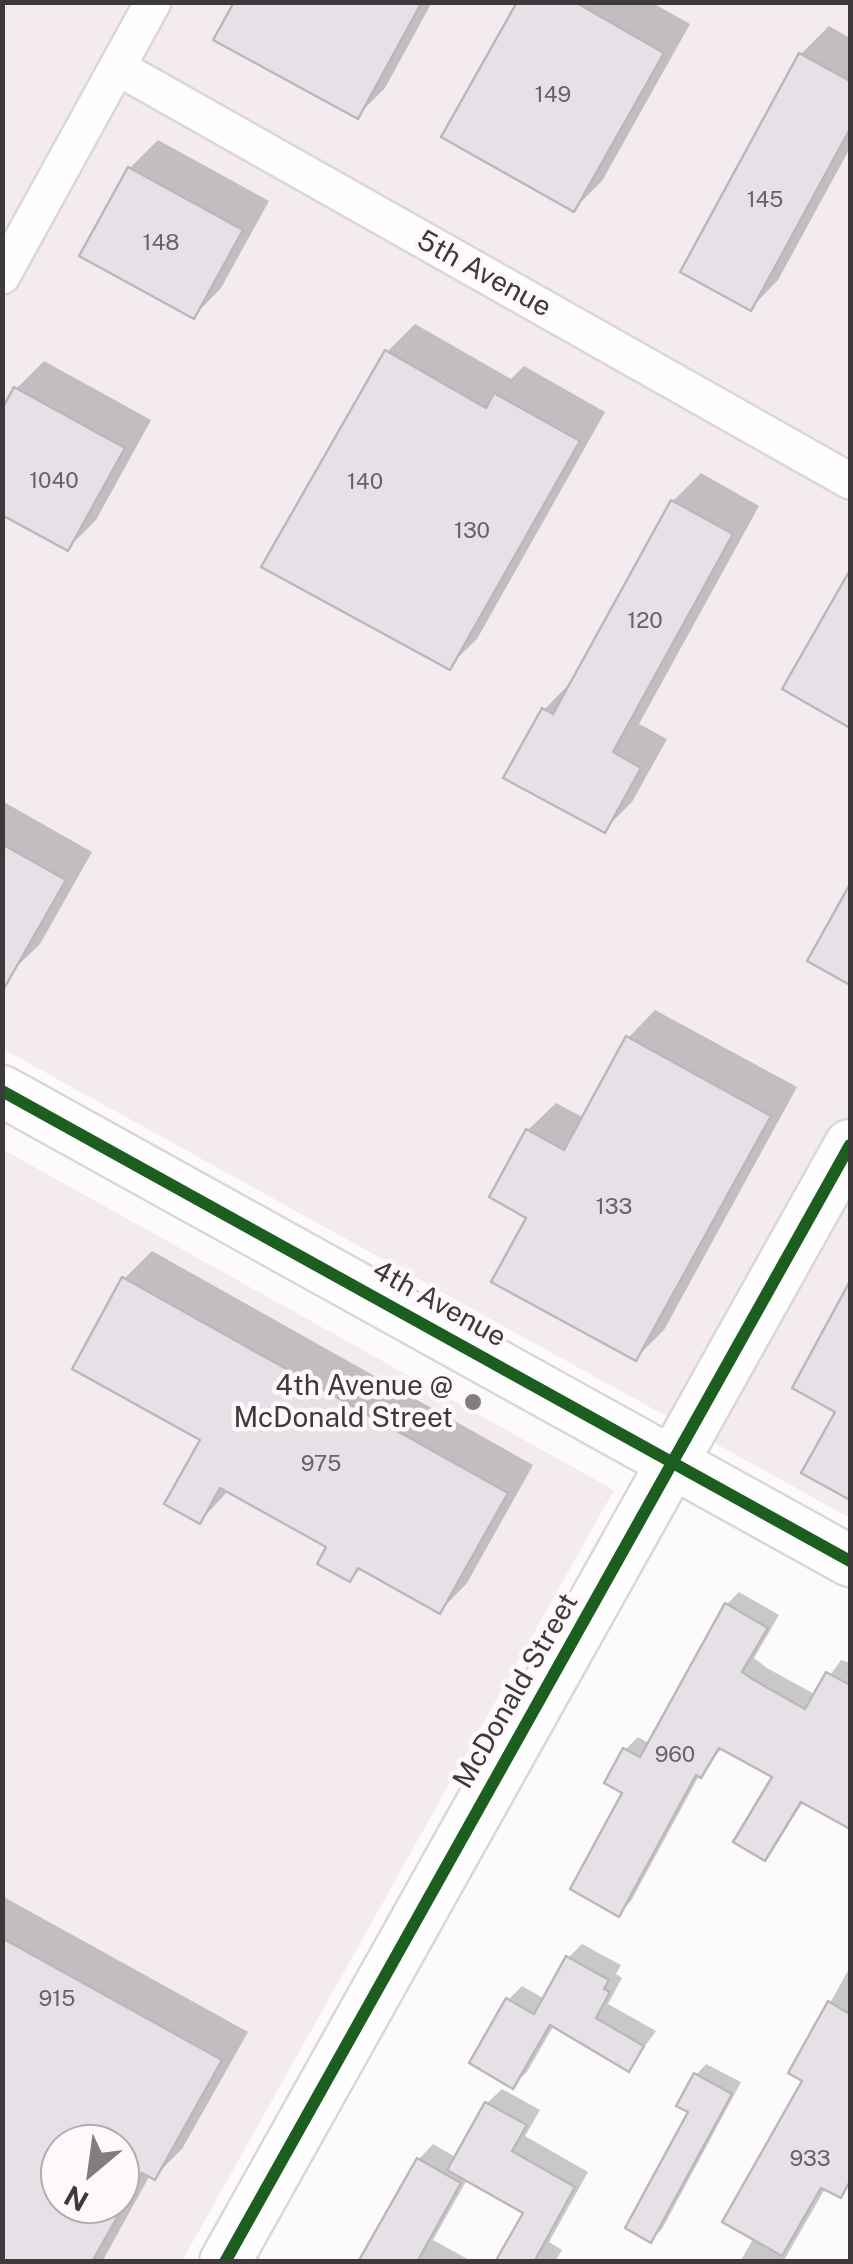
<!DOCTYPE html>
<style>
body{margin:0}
#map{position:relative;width:853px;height:2264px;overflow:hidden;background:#fcfafb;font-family:"Public Sans",sans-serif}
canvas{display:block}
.frame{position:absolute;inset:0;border:5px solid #40393c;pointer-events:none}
.north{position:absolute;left:40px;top:2124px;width:100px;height:100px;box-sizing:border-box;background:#fdf9fb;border:2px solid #b1acaf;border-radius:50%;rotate:209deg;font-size:28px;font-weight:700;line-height:40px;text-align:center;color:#40393c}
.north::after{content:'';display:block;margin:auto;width:35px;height:45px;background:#827d7f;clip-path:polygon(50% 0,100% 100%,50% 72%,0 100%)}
</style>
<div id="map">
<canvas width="853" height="2264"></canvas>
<div class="frame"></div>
<div class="north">N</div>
</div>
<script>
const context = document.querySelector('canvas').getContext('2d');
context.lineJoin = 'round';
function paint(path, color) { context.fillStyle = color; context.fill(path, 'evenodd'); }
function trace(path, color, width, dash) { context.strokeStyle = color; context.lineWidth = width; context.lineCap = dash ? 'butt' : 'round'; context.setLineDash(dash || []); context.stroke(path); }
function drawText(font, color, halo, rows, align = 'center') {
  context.font = font + ' "Public Sans",sans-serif'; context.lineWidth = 9; context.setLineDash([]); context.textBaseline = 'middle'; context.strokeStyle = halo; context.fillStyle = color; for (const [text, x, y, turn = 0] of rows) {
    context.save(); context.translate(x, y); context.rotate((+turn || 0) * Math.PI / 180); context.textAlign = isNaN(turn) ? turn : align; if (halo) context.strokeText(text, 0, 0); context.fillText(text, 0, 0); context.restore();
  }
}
const built = new Path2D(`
 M3,3h847v1515l-847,-469z
 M2,1149l612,341 -432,771h-179zM60,2144h60v60h-60z`);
const shadow = new Path2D(`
 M237,2h195l-47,86 -28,28z
 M520,2h131l39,22 -88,157 -28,28z
 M829,26l21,12v110l-72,132 -27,28 -68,-37 118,-217z
 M158,140l111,61 -48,87 -27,28 -64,-148z
 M415,324l96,55 13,-13 81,46 -128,227 -28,27 -62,-314z
 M44,361l107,59 -55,100 -28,28 -52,-159z
 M701,473l58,33 -120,218 28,15 -35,63 -28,28 -60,-120 27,-28 102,-181z
 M850,575v150l-65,-37z
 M2,801l90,51 -52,92 -28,27 -10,-5z
 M655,1010l142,77 -133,243 -28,28 -106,-141 -2,-87 28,-27 28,15 44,-80z
 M152,1251l381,214 -66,118 -27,28 -78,-44 -12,12 -20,-33 -101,-56 -29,31 3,-82 -79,-160z
 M850,1291v206l-45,-25 33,-61 -43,-24z
 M739,1592l40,23 -25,43 13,10 49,27 25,-35 9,3v59l-15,28 15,9v68l-46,-26 -39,57 10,-82 -52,-29 -23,27 -69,127 -13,13 7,-164 13,-13 12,7 77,-140z
 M2,1896l246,136 -66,117 -28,28 -4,-2 -48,87h-100zM60,2144h60v60h-60z
 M582,1944l39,21 -5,9 6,4 -14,26 48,27 -28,38 -74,-44 -27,47 -14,13 -5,-85 14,-14 23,13 23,-41z
 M850,1967v218l-10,10 -14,-8 -43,75h-43l13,-23 -29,-15 82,-144 -14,-8z
 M706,2064l35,18 -79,147 -11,11 40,-129 5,-36z
 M502,2089l38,21 -15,26 63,36 -39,70 13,8 -7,12h-57l28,-50 -58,-34 -35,62 40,22h-109l1,-15 54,-88 14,-15 24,14 30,-55z`);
const building = new Path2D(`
 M234,2h188l-64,117 -145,-79z
 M517,2h58l89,51 -90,159 -133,-75z
 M799,53l51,28v48l-99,182 -71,-39z
 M128,167l115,63 -49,89 -115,-63z
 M385,350l101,58 8,-15 86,48 -130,229 -189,-103z
 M14,387l111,61 -57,103 -66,-36v-106z
 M671,500l62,34 -120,218 28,16 -36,65 -102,-55 39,-70 11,6z
 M850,570v158l-68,-39z
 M2,844l64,36 -64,112z
 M850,884v101l-43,-24z
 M626,1036l145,80 -135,245 -145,-79 35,-64 -37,-21 37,-68 38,21z
 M122,1277l386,216 -68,121 -82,-46 -8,14 -33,-18 9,-17 -106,-59 -20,36 -36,-20 36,-64 -128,-71z
 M850,1281v219l-49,-27 34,-61 -43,-24z
 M725,1603l43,25 -26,44 12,8 51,29 21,-37 24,13v144l-49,-27 -36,59 -32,-19 39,-65 -53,-29 -18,30 -5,-3 -77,142 -49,-28 52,-96 -18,-10 19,-35 17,9z
 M2,1938l220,122 -67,120 -13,-7 -50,89h-90zM60,2144h60v60h-60z
 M566,1956l43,24 -5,9 6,3 -14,26 48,28 -15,26 -79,-47 -37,64 -44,-26 37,-65 28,16z
 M828,2001l22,13v167l-9,17 -20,-10 -39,68 -60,-34 80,-141 -14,-8z
 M694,2073l38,21 -81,149 -26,-15 63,-116 -12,-6z
 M485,2102l42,23 -15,26 63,36 -41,75h-39l28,-49 -76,-43z
 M417,2158l44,25 -44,79h-59z`);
const street = new Path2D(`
 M117,67l733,414
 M2,276l151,-274`);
const secondary = new Path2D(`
 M2,1091l848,470
 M225,2262l625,-1117`);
const cycleway = new Path2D(`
 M2,1091l848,470
 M225,2262l625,-1117`);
const markers = [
 [473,1402,10,"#827d7f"]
];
const numberNames = [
 ["149",553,95],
 ["145",765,200],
 ["148",161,243],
 ["1040",54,481],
 ["140",365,482],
 ["130",472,531],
 ["120",645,621],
 ["133",614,1207],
 ["975",321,1464],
 ["960",675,1755],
 ["915",57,1999],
 ["933",810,2159]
];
const streetNames = [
 ["5th Avenue",484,274,29],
 ["4th Avenue",439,1304,29],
 ["McDonald Street",516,1691,-60]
];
const poiNames = [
 ["4th Avenue @",453,1386],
 ["McDonald Street",453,1418]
];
paint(built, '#f4ebf0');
paint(shadow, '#0003');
paint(building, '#e5e1e6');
trace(building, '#bab7ba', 2.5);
trace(street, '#dbd6d8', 40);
trace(secondary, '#dbd6d8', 55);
trace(street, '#fffefe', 35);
trace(secondary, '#fffefe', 50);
trace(cycleway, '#1b5e20', 12);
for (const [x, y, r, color] of markers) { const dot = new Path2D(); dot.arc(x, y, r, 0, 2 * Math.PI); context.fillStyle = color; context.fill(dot); trace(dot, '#fdf9fb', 4); }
drawText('22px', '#696366', null, numberNames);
drawText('28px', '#40393c', '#fdf9fb', streetNames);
drawText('28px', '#40393c', '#fdf9fb', poiNames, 'right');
</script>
